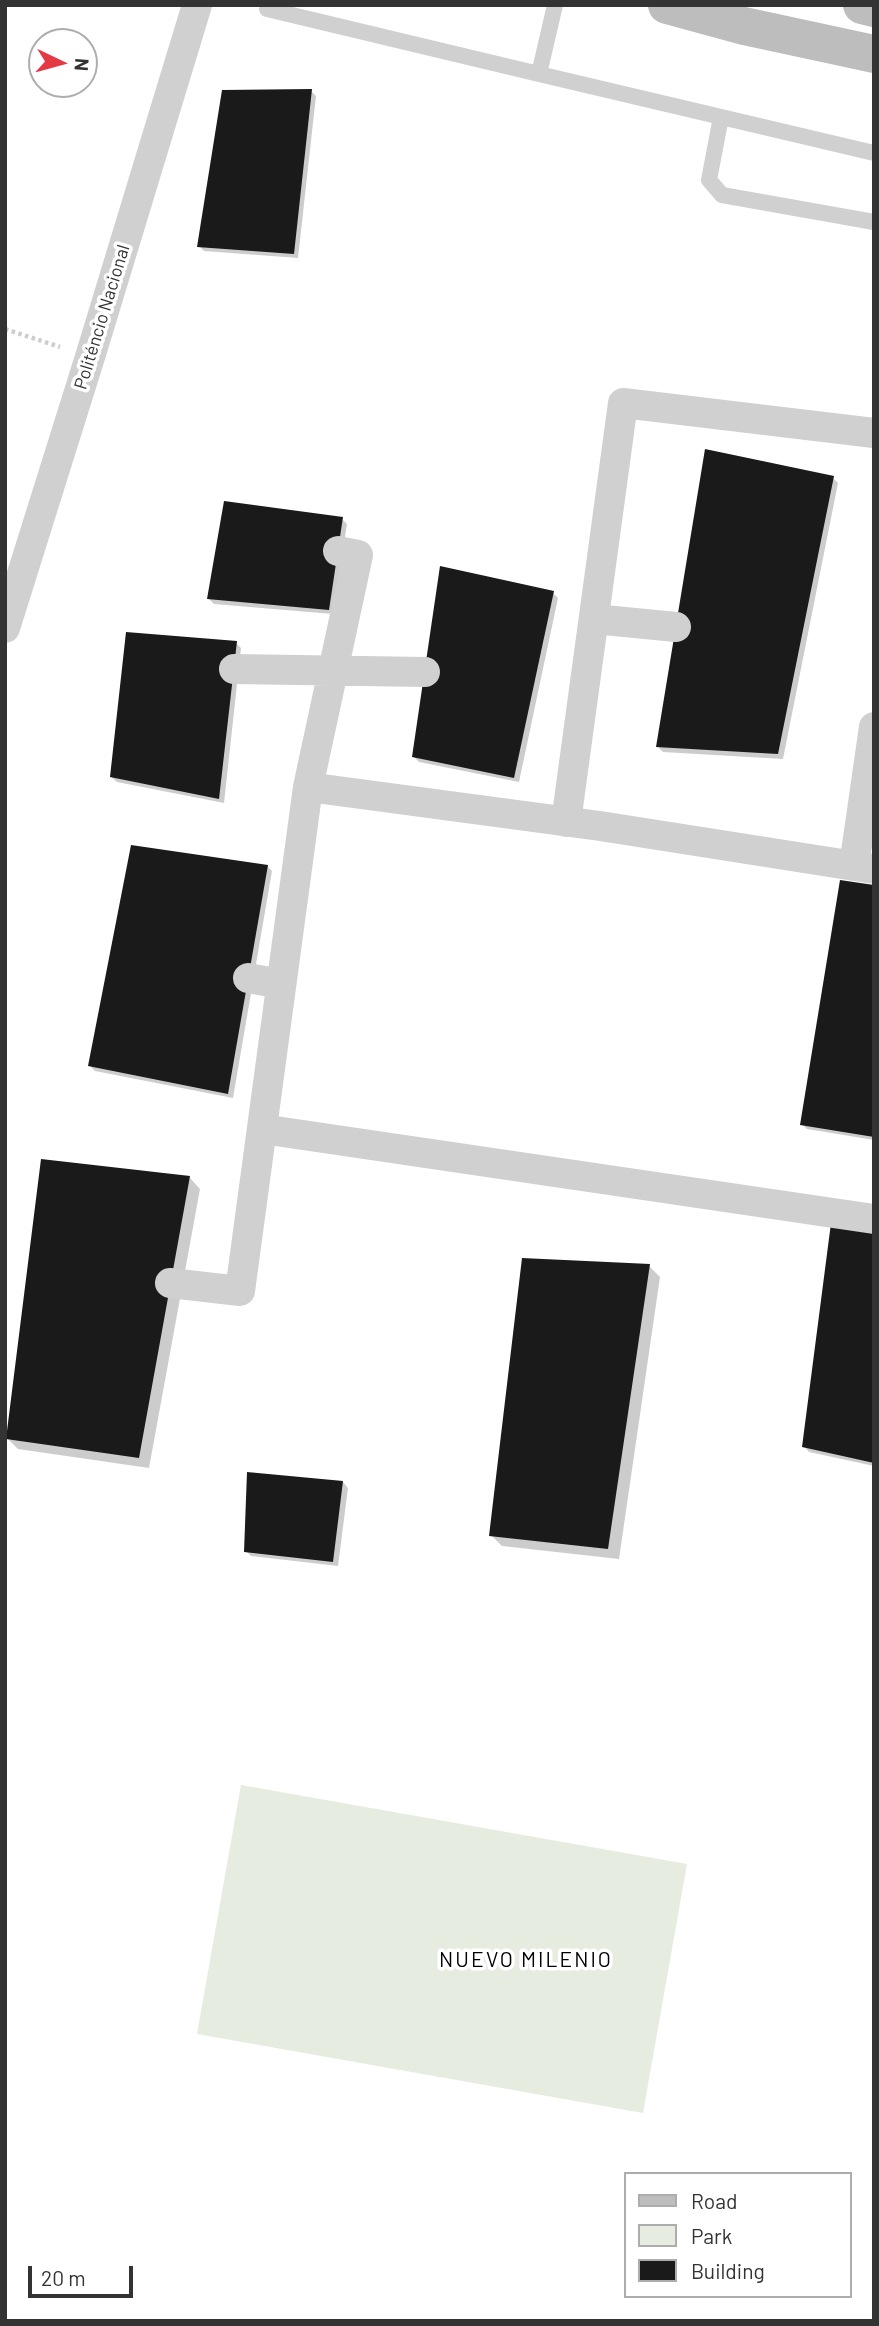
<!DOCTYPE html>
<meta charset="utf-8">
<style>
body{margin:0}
#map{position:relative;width:879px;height:2326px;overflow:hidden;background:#fff;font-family:Barlow,sans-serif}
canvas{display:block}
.frame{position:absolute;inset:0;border:7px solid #333;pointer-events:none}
.legend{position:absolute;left:624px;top:2172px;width:228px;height:126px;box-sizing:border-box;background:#fff;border:2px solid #adadad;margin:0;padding:9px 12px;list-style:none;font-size:21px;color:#333}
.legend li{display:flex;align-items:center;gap:14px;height:35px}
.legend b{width:35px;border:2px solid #adadad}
.north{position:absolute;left:28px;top:28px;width:70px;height:70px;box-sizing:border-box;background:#fff;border:2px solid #adadad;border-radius:50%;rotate:95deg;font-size:19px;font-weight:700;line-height:28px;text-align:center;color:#333}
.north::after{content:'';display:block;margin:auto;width:24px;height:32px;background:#e63946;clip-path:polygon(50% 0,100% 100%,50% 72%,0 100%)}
.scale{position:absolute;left:28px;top:2266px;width:105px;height:32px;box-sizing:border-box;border:4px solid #333;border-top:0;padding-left:9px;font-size:21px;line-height:24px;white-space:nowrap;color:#333;-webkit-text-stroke:5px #fff;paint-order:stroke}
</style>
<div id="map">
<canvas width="879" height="2326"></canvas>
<div class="frame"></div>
<ul class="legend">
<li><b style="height:9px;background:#bdbdbd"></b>Road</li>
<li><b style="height:19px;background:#e6ecdf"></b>Park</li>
<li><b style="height:19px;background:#1a1a1a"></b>Building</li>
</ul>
<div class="north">N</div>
<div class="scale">20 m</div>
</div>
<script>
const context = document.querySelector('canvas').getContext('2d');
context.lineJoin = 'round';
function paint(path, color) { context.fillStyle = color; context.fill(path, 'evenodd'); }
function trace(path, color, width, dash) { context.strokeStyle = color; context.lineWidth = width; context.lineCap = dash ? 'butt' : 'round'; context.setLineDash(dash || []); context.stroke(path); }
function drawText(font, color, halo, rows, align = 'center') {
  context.font = font + ' Barlow,sans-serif'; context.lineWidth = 7; context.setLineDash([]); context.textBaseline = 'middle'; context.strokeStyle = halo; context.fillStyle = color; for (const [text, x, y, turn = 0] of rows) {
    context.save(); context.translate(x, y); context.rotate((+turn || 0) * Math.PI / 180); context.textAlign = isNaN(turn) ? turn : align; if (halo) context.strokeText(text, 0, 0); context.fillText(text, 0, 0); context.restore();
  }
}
const green = new Path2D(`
 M241,1785l446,79 -44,249 -446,-79z`);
const shadow = new Path2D(`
 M311,91l5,5 -18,162 -94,-7 -5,-5z
 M833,478l5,5 -55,276 -120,-7 -5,-5z
 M342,519l5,5 -14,90 -119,-10 -5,-5z
 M553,593l5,5 -39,184 -100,-20 -5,-5z
 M236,643l5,5 -17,155 -107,-21 -6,-5z
 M267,866l5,5 -39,227 -138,-27 -5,-5z
 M874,886v254l-67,-11 -5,-5z
 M190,1178l10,11 -51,279 -131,-19 -11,-11z
 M874,1230v236l-65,-14 -5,-6z
 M649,1266l11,11 -41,282 -117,-13 -11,-11z
 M343,1482l5,6 -10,78 -87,-10 -5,-5z`);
const building = new Path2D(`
 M312,89l-18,165 -97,-7 25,-157z
 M705,449l129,27 -56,278 -122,-7z
 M224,501l119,16 -14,93 -122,-11z
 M440,566l114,25 -40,187 -102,-21z
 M126,632l111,9 -18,158 -109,-22z
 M131,845l137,20 -40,229 -140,-28z
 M840,880l34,5v252l-74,-12z
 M41,1159l149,17 -51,282 -133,-19z
 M831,1223l43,5v235l-72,-16z
 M522,1258l128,6 -42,285 -119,-13z
 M247,1472l96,9 -10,81 -89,-10z`);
const path = new Path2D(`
 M5,329l55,18`);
const lane = new Path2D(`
 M267,9l272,65 16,-69
 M539,74l335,79
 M721,117l-12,63 13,15 152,27`);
const street = new Path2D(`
 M594,619l82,8
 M5,628l85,-271 107,-352
 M234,669l191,3
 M308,787l50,-232 -20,-4
 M566,822l57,-419 251,30
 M854,866l20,-139
 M248,978l33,6
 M262,1129l612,90
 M170,1283l70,8 68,-504 292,39 274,43`);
const secondary = new Path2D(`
 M667,5l77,21 130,28
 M862,5l12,3`);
const streetNames = [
 ["Politéncio Nacional",102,317,-73]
];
const quarterNames = [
 ["NUEVO MILENIO",526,1960]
];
paint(green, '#e6ecdf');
paint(shadow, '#0003');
paint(building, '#1a1a1a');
trace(path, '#cdcdcd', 4.5, [3.5, 3.5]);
trace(lane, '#d0d0d0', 16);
trace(street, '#d0d0d0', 30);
trace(secondary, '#bdbdbd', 38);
drawText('18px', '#333', '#fff', streetNames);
context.letterSpacing = '2px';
drawText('21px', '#000', '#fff', quarterNames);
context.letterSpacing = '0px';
</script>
